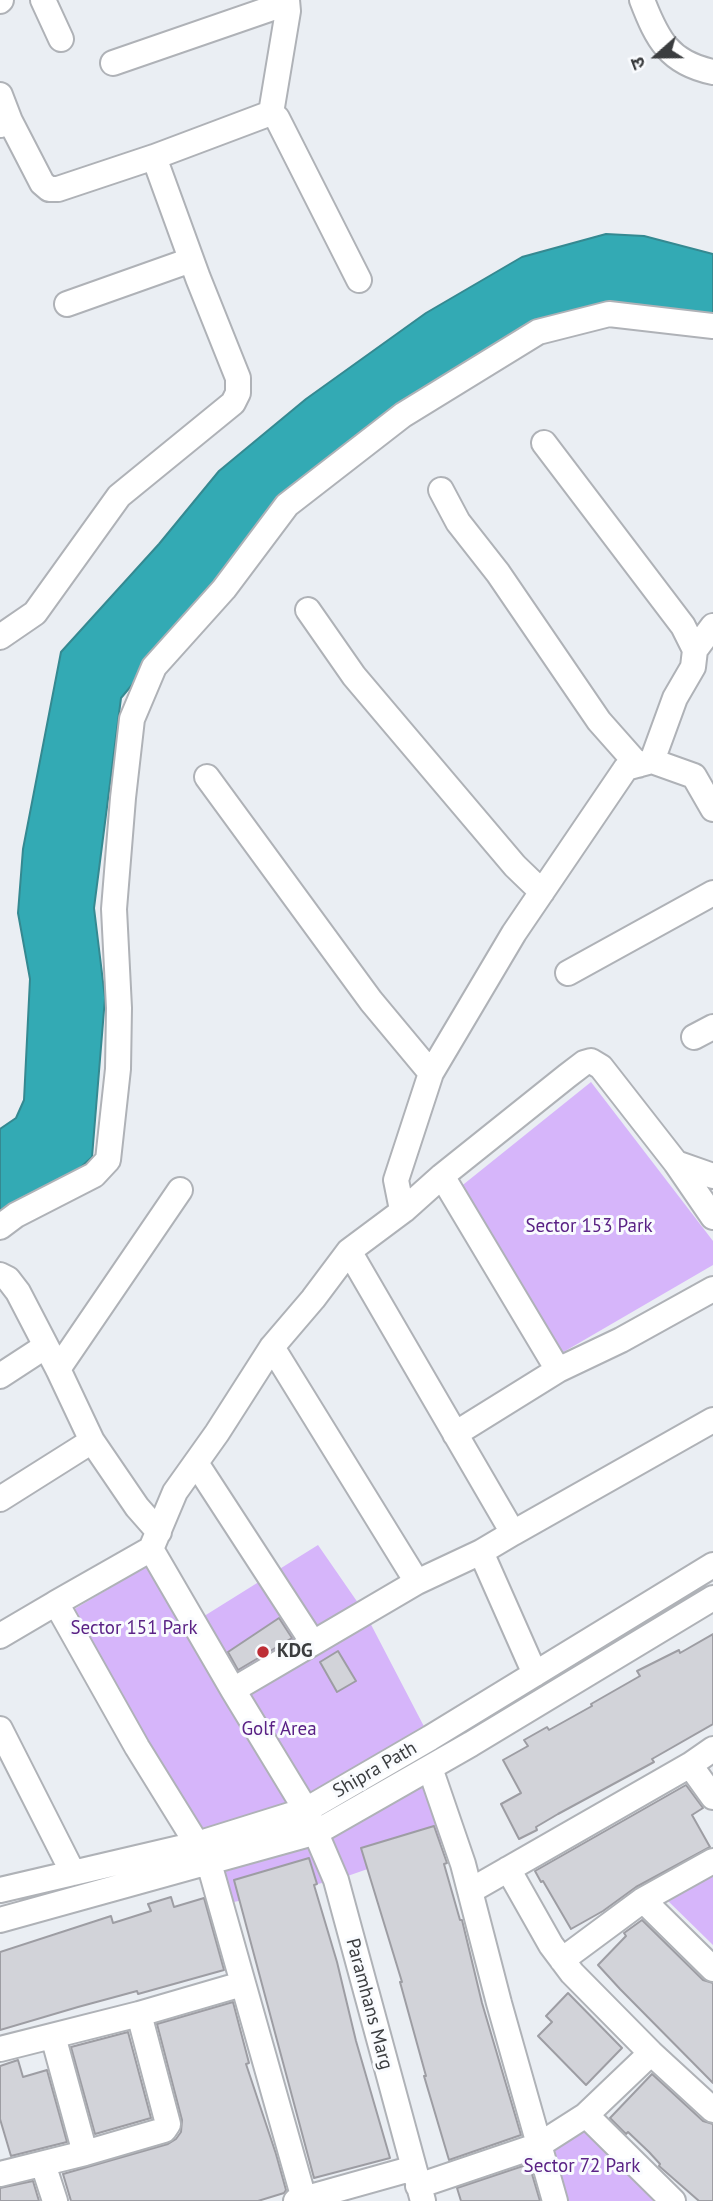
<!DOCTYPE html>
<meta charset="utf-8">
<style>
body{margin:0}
#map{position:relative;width:713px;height:2201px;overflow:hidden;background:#eaeef3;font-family:"PT Sans","Noto Sans Devanagari",sans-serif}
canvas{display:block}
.north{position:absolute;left:622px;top:21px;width:70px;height:70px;-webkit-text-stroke:5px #f9fbfe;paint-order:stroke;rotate:249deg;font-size:19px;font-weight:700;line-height:28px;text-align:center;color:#3b3d3f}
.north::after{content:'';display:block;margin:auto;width:24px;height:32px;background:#3b3d3f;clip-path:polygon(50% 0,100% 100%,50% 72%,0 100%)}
</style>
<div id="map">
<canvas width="713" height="2201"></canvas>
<div class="north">उ</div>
</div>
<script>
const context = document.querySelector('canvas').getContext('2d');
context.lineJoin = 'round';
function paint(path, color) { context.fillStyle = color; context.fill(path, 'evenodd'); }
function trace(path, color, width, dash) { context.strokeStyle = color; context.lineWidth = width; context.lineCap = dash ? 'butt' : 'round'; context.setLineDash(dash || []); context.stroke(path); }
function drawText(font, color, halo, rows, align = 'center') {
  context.font = font + ' "PT Sans",sans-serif'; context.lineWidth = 6; context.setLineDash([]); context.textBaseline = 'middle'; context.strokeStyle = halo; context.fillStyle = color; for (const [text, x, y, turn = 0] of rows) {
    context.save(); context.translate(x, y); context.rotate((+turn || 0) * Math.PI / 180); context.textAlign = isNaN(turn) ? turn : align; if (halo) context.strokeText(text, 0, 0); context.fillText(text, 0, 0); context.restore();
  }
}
const green = new Path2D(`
 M591,1082l122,159v24l-153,89 -101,-166z
 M318,1545l47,68 65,125 24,101 -118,41 -116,25 -149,-294 78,-46 44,58z
 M713,1876v69l-46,-45z
 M592,2126l79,75h-116l-16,-56z`);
const water = new Path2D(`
 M606,234l38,2 69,18v82l-87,-25 -92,23 -267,189 -146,175 -27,210 11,90 -13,159 -12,11 -80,50v-89l16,-11 8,-18 6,-121 -12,-66 5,-64 38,-197 98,-108 60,-73 87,-72 120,-86 96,-56z`);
const building = new Path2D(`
 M279,1618l13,20 -54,32 -10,-18z
 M713,1634v90l-61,35 2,3 -96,52 -22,13 1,3 -18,9 -18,-35 20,-11 -18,-33 25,-14 -4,-6 23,-13 2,3 43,-24 -1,-2 49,-28 -3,-5 42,-21 1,3z
 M338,1651l18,30 -19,11 -17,-30z
 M686,1785l17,23 -11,7 18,32 -74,40 -33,24 -32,18 -28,-48 -2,1 -6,-11z
 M434,1826l13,37 -3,1 16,56h2l20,83 39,132 -72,25 -25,-84h2l-26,-94h2l-41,-134z
 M309,1858l8,26 -3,1 23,77 19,79 34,117 -76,20 -80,-298z
 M171,1897l3,10 30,-9 20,72 -86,24 -1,-3 -59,16 -78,23v-78l111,-36 2,7 38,-12 -3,-7z
 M642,1920l61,60 10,3v100l-93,-94 -22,-24 28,-29 -2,-3z
 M568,1993l54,55 -36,37 -48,-49 14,-14 -6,-6z
 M233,2002l16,61 -3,1 30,90 10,36 -2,3 -26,8h-187l-8,-27 105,-30 8,-5 5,-7 1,-12 -25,-96z
 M128,2032l23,86 -56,16 -24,-87z
 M18,2060l5,17 24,-7 20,72 -56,14 -11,-37v-53z
 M652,2074l51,47 10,3v77h-14l-40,-35 1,-2 -11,-12 -21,-20 -2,2 -16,-16z
 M529,2164l11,37h-79l-4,-13z
 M33,2181l6,20h-39v-13z`);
const minor = new Path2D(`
 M43,0l18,39
 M642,0c15,39 27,63 71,72
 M0,1l1,-1
 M113,63l174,-60
 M0,95l10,26 -10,4
 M271,113l6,5 82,162
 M10,121l32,62 7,6h9l96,-32 117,-44 17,-102 -1,-11
 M67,304l124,-44
 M544,443l139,183 12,24 -2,17 -18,31 -23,63
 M441,490l17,32 40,51 101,148 39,44
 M308,610l46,66 161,190 27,26
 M0,637l35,-24 84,-117 114,-93 5,-10v-15l-40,-100 -44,-121
 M695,650l18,-24
 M207,777l164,224 60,72
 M568,973l145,-80
 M694,1037l19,-10
 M676,1163l37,13
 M442,1176l116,194
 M404,1210l-3,-5 -5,-25 35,-107 83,-140 112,-165 26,-7 42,15 19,33
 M0,1227l16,-12 78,-40 14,-15 10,-91 1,-61 -5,-99 9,-111 9,-79 22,-52 70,-78 63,-84 116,-90 135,-83 71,-18 104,12
 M349,1251l55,-41 38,-34 125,-100 17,-13 7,-2 10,6 75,96 37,54
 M0,1275l8,4 10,13 40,77 34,72 45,66 22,25
 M272,1347l145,235
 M58,1369l122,-179
 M0,1376l46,-30
 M455,1434l103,-64 63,-30 92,-51
 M196,1463l117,180
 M0,1499l92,-58
 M513,1533l200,-113
 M151,1549l-95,54 81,144 60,97
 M481,1552l54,122
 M0,1636l56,-33
 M233,1690l184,-108 64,-30 32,-19 -164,-282 -36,48 -41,48 -55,86 -42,59 -24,57 82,141 73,120 30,70 87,321
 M0,1729l73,144
 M690,1765l23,32
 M430,1768l33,96 36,139 56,198
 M209,1863l95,336
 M508,1869l43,76 21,28 79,80 62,57
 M0,1890l197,-46 109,-34 124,-72 283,-173
 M470,1891l220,-126 23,-16
 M643,1900l70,69
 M0,1920l317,-88 154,-88 242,-146
 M562,1960l81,-60 70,-39
 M53,2036l32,117
 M0,2049l139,-35 103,-30
 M586,2115l65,-62
 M43,2164l12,37
 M0,2174l85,-21 79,-23 4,-6 -29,-110
 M418,2186l121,-41 47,-30 87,86
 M296,2201l118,-33`);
const markers = [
 [263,1652,7,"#bd2d36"]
];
const parkNames = [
 ["Sector 153 Park",589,1227],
 ["Sector 151 Park",134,1629],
 ["Golf Area",279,1730],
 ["Sector 72 Park",582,2167]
];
const poiNames = [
 ["KDG",277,1652]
];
const streetNames = [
 ["Shipra Path",375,1770,-30],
 ["Paramhans Marg",369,2004,75]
];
paint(green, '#d6b5fa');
paint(water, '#33aab4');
trace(water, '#358991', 2);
paint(building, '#d2d3d9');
trace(building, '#9d9da3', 2);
trace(minor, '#afb2b7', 28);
trace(minor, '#fff', 24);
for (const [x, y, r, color] of markers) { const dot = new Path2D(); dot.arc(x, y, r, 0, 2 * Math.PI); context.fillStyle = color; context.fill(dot); trace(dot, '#f9fbfe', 2.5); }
drawText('19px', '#5a2285', '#f9fbfe', parkNames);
drawText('bold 19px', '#3b3d3f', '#f9fbfe', poiNames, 'left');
drawText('19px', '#3b3d3f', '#f9fbfe', streetNames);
</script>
